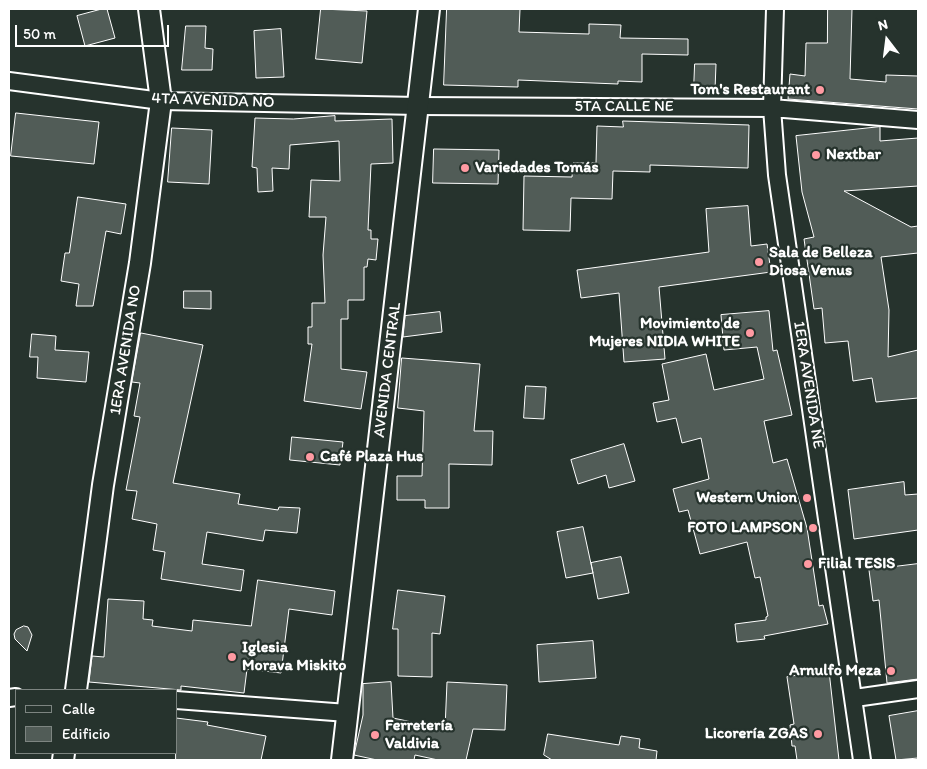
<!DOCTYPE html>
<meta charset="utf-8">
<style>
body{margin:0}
#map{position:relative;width:927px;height:769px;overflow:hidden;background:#26332d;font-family:Itim,sans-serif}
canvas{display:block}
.frame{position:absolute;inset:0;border:10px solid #fff;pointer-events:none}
.legend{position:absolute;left:15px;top:689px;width:162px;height:65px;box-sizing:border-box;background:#26332d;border:1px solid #7d8581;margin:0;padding:6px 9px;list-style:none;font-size:15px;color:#fff}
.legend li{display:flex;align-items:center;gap:10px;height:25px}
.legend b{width:25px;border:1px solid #7d8581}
.north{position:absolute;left:862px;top:15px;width:50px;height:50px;-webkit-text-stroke:4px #26332d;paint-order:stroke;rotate:345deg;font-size:14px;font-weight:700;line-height:20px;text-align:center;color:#fff}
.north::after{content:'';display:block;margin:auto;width:18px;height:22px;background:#fff;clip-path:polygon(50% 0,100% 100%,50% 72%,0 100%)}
.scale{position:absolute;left:15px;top:25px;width:154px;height:22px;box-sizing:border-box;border:2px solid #fff;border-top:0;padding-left:6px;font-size:15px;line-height:18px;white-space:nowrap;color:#fff;-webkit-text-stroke:4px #26332d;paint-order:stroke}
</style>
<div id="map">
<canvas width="927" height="769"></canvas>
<div class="frame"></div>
<ul class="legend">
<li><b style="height:6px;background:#26332d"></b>Calle</li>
<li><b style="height:14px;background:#515c57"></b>Edificio</li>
</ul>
<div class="north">N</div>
<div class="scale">50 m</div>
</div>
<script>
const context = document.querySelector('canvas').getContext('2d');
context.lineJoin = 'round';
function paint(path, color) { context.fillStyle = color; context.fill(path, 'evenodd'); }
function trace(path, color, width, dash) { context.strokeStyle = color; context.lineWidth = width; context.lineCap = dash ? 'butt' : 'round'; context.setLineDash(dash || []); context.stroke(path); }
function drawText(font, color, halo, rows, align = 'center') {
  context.font = font + ' Itim,sans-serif'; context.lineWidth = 4.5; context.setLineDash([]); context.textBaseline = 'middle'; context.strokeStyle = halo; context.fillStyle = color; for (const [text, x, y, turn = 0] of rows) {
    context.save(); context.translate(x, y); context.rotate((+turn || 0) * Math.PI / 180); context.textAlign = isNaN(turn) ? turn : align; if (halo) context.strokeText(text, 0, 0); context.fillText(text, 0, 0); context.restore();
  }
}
const building = new Path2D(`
 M102,9h5l8,29 -30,8 -8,-30z
 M321,9l46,2 -5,52 -46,-4z
 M447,9h73l-1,23 70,2v-10l32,1 -1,13 68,1v16l-46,-1v28l-24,-1v3l-100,-4v7l-74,-2z
 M828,9h24l-2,70 36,3v-7l32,1v33l-130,-10 2,-25 15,2 1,-33h21z
 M186,26h20l-1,22 8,1 -1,21h-30z
 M281,29l3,48 -28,1 -2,-47z
 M695,64h21l-1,26h-21z
 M16,113l83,9 -5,42 -83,-8z
 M335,116v5l57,-2 1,44 -22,1 -3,66h3v9h7l-2,21 -8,-1 -1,8h-3v33h-16v19h-7v50l26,3 -6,37 -57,-8 8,-57h-4v-17h4v-24h13l-2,-48 3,-38h-17l2,-37 29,1 -1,-40 -49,4 -1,24 -17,-1 1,23 -15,1 -1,-24 -5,-1 3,-49 38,1z
 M623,121l126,4 -1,43 -98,-3v7l-37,-1 -1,28 -41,-1 -1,33 -47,-1 1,-54 48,1 1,-14h23l1,-37 26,1z
 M880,127v14l38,-3v48l-74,5 67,36 7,-1v27l-37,4 8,53 -1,47 30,-7v48l-42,4 -4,-24 -19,3 -5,-40 -23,2 -3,-35 -8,1 -10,-70 10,-2 -12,-45 -6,-56z
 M172,128l40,2 -3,54 -41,-2z
 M434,149l65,1 -1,34 -65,-1z
 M78,197l48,7 -5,30 -15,-3 -13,75h-17l3,-22 -18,-3 4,-28h4z
 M748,206l3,40 16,-2 4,28 -112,15 6,72 -41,3 -5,-69 -38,5 -4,-28 132,-18 -3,-43z
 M184,291h27v18l-27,-1z
 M769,311l4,40 4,-1 15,65 -28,6 9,42 14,-4 20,69 12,78 4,-1 5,19 -64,12 1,3 -28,3 -2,-18 31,-4v-3l2,-1 -8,-39 -5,1 -8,-36 -47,12 -12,-44 -9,2 -6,-23 36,-10 -8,-41 -19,5 -6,-25 -19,4 -4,-19 16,-3 -7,-36 44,-10 8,36 50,-11 -7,-32 -33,3 -3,-35z
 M440,312l2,20 -39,5 2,-21z
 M141,333l62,12 -30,138 67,11 -2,10 40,6 1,-3 21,1 -3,25 -32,-3 -2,11 -56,-9 -5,32 42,6 -3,21 -80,-12 4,-27 -12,-2 4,-26 -25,-5 5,-28 -11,-1 14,-73 -6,-1 6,-33 -8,-1z
 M32,334l24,2 -1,14 34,2 -3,30 -49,-4 1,-21h-8z
 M402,358l78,6 -6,67h19l-1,34 -43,-1v44h-24v-8h-28v-24h25l2,-65 -26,-3z
 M526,386l20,1 -2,32 -20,-1z
 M292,437l51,5 -3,23 -50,-5z
 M624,444l11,37 -26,7 -3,-13 -28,9 -7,-24z
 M904,482l1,13 13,-1v36l-64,9 -6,-49z
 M583,527l10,46 -27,5 -9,-46z
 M621,557l8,36 -31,6 -7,-36z
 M918,564v115l-31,4 -8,-83 -6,1 -4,-31z
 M258,580l77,11 -3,24 -43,-6 -8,64 -34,-4 -3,24 -63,-7v4l-92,-8 3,-26 12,1 4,-58 36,2 -1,18 10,1 -1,6 40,5 1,-11 58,6z
 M398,590l47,6 -5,38 -8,-1v44l-34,-1v-47h-5z
 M24,626l4,1 4,8 -5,16 -12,-12 -1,-5 2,-4z
 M593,641l3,37 -57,4 -2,-37z
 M829,671l10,89h-42l-2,-14h-3l-2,-21 4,-1 -7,-47z
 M391,682l2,36 52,11 2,-47 60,3 -2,45 -32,-1 -7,31h-28l-23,-5 -1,5h-37l-23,-5 9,-40v-31z
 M918,711v47l-22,2 -7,-44z
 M176,718l32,4 -1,3 59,11 -5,24h-85z
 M548,734l71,11 2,-9 19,3 -1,9 18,3 -1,9h-104l-8,-5z`);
const minor = new Path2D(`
 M775,9l-3,99 5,67 85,585
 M9,81l152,20 258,5 353,2 146,12
 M9,698l7,-1
 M855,698l63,-9
 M176,700l171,13`);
const tertiary = new Path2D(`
 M76,690l27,-205 37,-222 21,-162 -12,-92
 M63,760l1,-7
 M342,760l87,-751`);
const markers = [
 [820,90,5,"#ff9aa2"],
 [816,155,5,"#ff9aa2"],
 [465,168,5,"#ff9aa2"],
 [759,262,5,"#ff9aa2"],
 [750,333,5,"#ff9aa2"],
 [310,457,5,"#ff9aa2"],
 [807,498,5,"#ff9aa2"],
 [813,528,5,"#ff9aa2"],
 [808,564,5,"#ff9aa2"],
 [232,657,5,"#ff9aa2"],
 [891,671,5,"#ff9aa2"],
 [818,734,5,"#ff9aa2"],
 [375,735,5,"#ff9aa2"]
];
const poiNames = [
 ["Tom's Restaurant",810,90,"right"],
 ["Nextbar",826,155],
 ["Variedades Tomás",475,168],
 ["Sala de Belleza",769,253],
 ["Diosa Venus",769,271],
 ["Movimiento de",740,324,"right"],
 ["Mujeres NIDIA WHITE",740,342,"right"],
 ["Café Plaza Hus",320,457],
 ["Western Union",797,498,"right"],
 ["FOTO LAMPSON",803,528,"right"],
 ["Filial TESIS",818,564],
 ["Iglesia",242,648],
 ["Morava Miskito",242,666],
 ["Arnulfo Meza",881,671,"right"],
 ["Ferretería",385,726],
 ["Valdivia",385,744],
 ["Licorería ZGAS",808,734,"right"]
];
const streetNames = [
 ["4TA AVENIDA NO",213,101,2],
 ["5TA CALLE NE",624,107],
 ["1ERA AVENIDA NO",126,350,-81],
 ["AVENIDA CENTRAL",388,370,-83],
 ["1ERA AVENIDA NE",808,385,81]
];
paint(building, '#515c57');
trace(building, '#fff', 1);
trace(minor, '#fff', 20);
trace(tertiary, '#fff', 24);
trace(minor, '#26332d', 16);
trace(tertiary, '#26332d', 20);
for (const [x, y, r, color] of markers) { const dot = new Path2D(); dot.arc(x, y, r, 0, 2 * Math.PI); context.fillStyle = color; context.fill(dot); trace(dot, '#26332d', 2); }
drawText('bold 16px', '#fff', '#26332d', poiNames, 'left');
drawText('16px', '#fff', '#26332d', streetNames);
</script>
